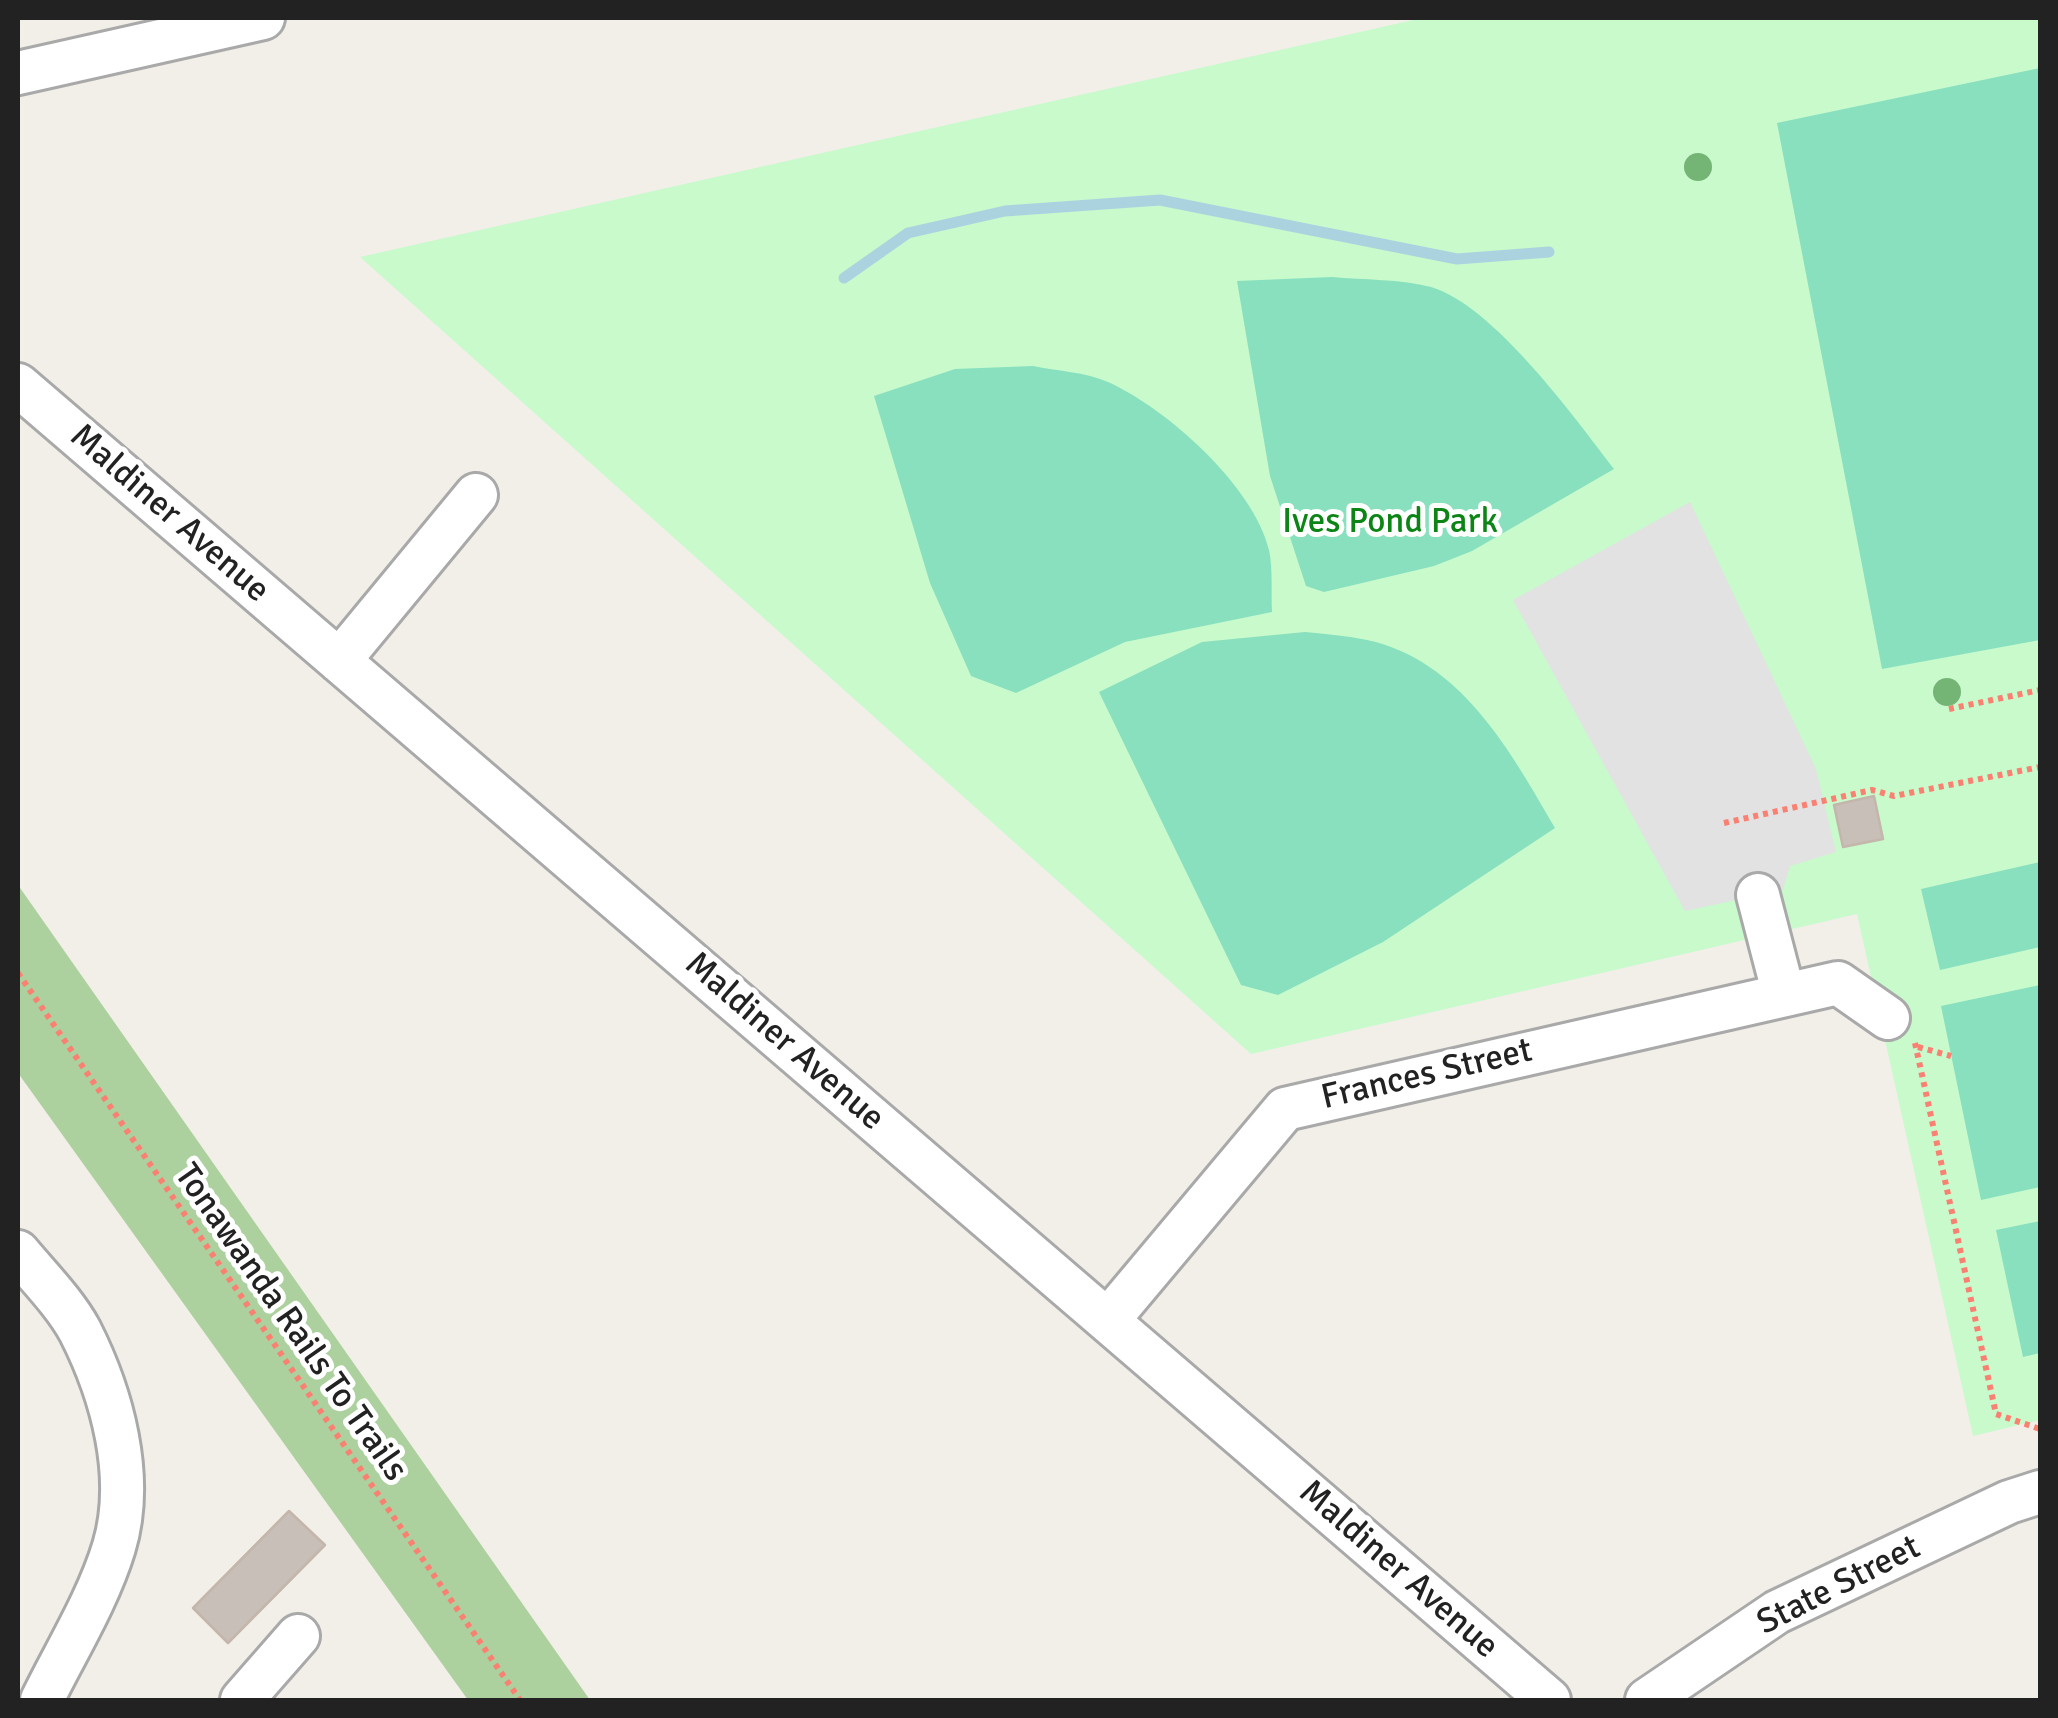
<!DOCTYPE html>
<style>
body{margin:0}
#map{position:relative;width:2058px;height:1718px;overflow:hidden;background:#f2efe9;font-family:Signika,sans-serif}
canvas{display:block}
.frame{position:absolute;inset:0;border:20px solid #222;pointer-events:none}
</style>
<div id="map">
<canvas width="2058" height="1718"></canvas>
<div class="frame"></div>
</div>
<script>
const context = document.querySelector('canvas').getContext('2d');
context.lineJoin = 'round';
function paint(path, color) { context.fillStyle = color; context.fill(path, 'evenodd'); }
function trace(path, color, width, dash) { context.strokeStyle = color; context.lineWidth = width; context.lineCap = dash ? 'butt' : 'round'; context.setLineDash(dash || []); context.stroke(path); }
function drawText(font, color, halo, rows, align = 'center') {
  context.font = font + ' Signika,sans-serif'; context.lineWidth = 10; context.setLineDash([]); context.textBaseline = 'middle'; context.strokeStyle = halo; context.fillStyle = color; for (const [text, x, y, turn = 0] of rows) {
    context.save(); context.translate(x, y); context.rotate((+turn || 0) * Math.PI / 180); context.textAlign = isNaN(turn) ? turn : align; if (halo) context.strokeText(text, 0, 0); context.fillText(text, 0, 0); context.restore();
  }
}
const forest = new Path2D(`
 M18,885l572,815h-122l-450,-627z`);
const park = new Path2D(`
 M1422,18h618v1402l-67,16 -116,-522 -606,140 -891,-797z`);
const pitch = new Path2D(`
 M2040,68v572l-158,29 -105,-546z
 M1332,277c31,3 69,2 99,10 62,18 144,131 183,182l-142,82 -38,15 -110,26 -18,-6 -36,-110 -33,-195z
 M1033,366c23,5 53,6 75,16 58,26 146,104 161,168 4,19 2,42 3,62l-147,30 -109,51 -45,-17 -41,-93 -56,-187 81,-27z
 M1305,632c21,2 42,4 62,8 94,20 144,112 188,188l-172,114 -105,53 -37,-10 -142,-293 103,-50z
 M2040,862v85l-100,23 -19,-81z
 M2040,985v202l-59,13 -40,-194z
 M2040,1221v132l-17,4 -27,-127z`);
const parking = new Path2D(`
 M1690,502l126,267 20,83 -46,14 -7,24 -98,21 -172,-311z`);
const stream = new Path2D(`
 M844,278l64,-45 97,-22 155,-11 297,59 92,-7`);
const building = new Path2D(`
 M1874,796l9,43 -40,8 -9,-42z
 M289,1511l36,34 -97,98 -35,-35z`);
const path = new Path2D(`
 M1949,709l91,-19
 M1724,823l148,-33 22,6 146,-29
 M18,973l502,727
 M1915,1043l81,371 44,15
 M1918,1047l33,9`);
const minor = new Path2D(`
 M18,73l245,-55
 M18,385l1531,1315
 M339,661l137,-166
 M1758,895l26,100
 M18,1252c20,24 47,51 62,79 32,63 55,146 34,216 -16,53 -48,104 -72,153
 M1108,1320l177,-211 553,-126 50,35
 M242,1700l56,-64
 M1647,1700l130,-88 232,-110 31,-10`);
const trees = [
 [1698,167],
 [1947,692]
];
const streetNames = [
 ["Maldiner Avenue",169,514,41],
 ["Maldiner Avenue",784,1042,41],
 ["Frances Street",1427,1075,-13],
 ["Tonawanda Rails To Trails",290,1323,55],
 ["Maldiner Avenue",1398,1570,41],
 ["State Street",1839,1586,-27]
];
const parkNames = [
 ["Ives Pond Park",1390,523]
];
paint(forest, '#add19e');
paint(park, '#c8facc');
paint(pitch, '#88e0be');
paint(parking, '#e2e2e2');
trace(stream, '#aad3df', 11);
paint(building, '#c7bfb8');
trace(building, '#c4b6ab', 2.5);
trace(minor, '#a9a9a9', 48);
trace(path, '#fa8072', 6, [5, 5]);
trace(minor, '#fff', 42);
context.fillStyle = '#74b475';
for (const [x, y] of trees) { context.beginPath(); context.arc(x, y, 14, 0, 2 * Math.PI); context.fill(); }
drawText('35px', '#222', '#fff', streetNames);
drawText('35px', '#0c8416', '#fff', parkNames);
</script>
